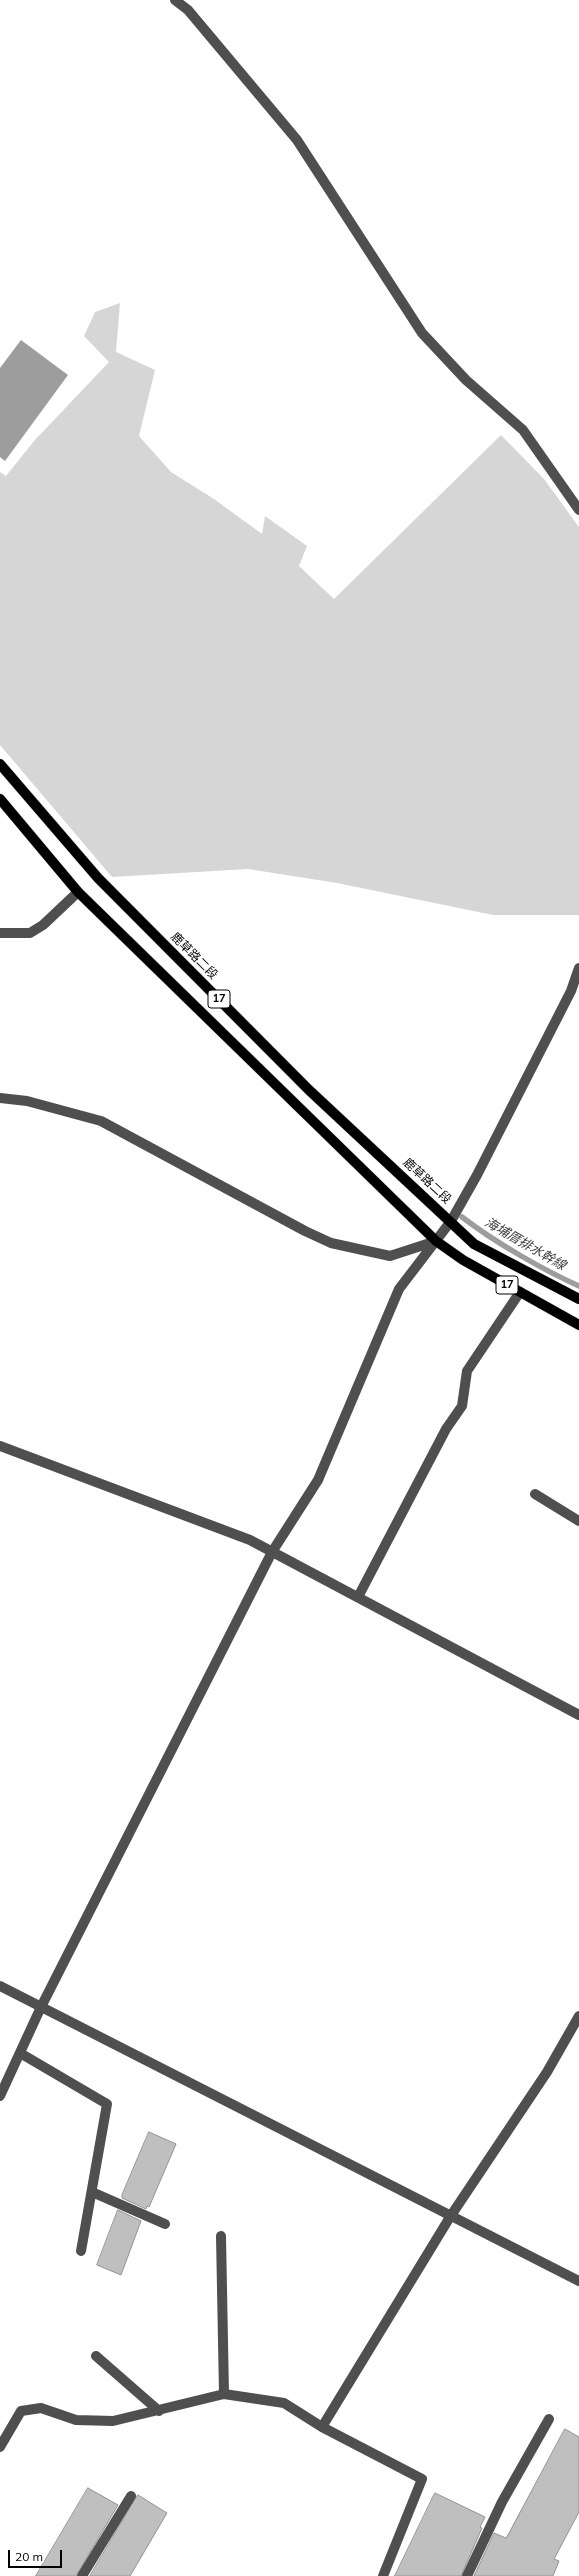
<!DOCTYPE html>
<meta charset="utf-8">
<style>
body{margin:0}
#map{position:relative;width:579px;height:2576px;overflow:hidden;background:#fff;font-family:Mulish,sans-serif}
canvas{display:block}
.scale{position:absolute;left:8px;top:2550px;width:54px;height:18px;box-sizing:border-box;border:2px solid #000;border-top:0;padding-left:5px;font-size:12px;line-height:14px;white-space:nowrap;color:#000;-webkit-text-stroke:3px #fff;paint-order:stroke}
</style>
<div id="map">
<canvas width="579" height="2576"></canvas>
<div class="scale">20 m</div>
</div>
<script>
const context = document.querySelector('canvas').getContext('2d');
context.lineJoin = 'round';
function paint(path, color) { context.fillStyle = color; context.fill(path, 'evenodd'); }
function trace(path, color, width, dash) { context.strokeStyle = color; context.lineWidth = width; context.lineCap = dash ? 'butt' : 'round'; context.setLineDash(dash || []); context.stroke(path); }
function drawText(font, color, halo, rows, align = 'center') {
  context.font = font + ' Mulish,"Noto Sans TC",sans-serif'; context.lineWidth = 3; context.setLineDash([]); context.textBaseline = 'middle'; context.strokeStyle = halo; context.fillStyle = color; for (const [text, x, y, turn = 0] of rows) {
    context.save(); context.translate(x, y); context.rotate((+turn || 0) * Math.PI / 180); context.textAlign = isNaN(turn) ? turn : align; if (halo) context.strokeText(text, 0, 0); context.fillText(text, 0, 0); context.restore();
  }
}
const green = new Path2D(`
 M120,303l-4,49 39,18 -16,66 32,36 43,27 48,35 3,-18 42,30 -8,20 35,33 167,-164 43,44 35,48v388h-86l-156,-32 -89,-14 -136,8 -112,-132v-273l6,4 28,-35 75,-79 -25,-26 11,-24z`);
const water = new Path2D(`
 M21,340l47,35 -63,86 -5,-4v-89z`);
const stream = new Path2D(`
 M462,1217c31,24 81,53 117,69`);
const building = new Path2D(`
 M149,2132l27,12 -27,63 -2,-1 -1,3 -24,-11v-3z
 M118,2210l23,11 -20,54 -24,-10z
 M565,2429l14,8v75l-25,47 5,2 -6,15h-79l20,-43 12,5z
 M88,2488l30,17 -42,71h-40z
 M435,2493l50,24 -5,10 2,1 -21,48h-66z
 M138,2495l29,18 -37,63h-40z`);
const minor = new Path2D(`
 M175,0l13,10 109,130 125,193 44,47 57,50 56,80
 M0,933h30l13,-8 35,-33
 M0,1098l27,3 74,20 204,110 26,12 59,13 46,-15
 M0,1446l250,94 329,175
 M535,1494l44,27
 M358,1597l88,-168 16,-23 5,-35 53,-79
 M0,1986l579,295
 M20,2053l87,51 -26,147
 M0,2096l41,-89 231,-455 46,-72 81,-191 52,-68 26,-46 94,-184 8,-23
 M92,2192l73,32
 M221,2236l3,158
 M96,2356l63,55
 M0,2447l21,-36 20,-3 35,12 37,1 111,-27 60,9 38,24
 M82,2576l49,-80
 M383,2576l39,-97 -100,-52 128,-210 97,-145 32,-56
 M467,2576l35,-74 47,-83`);
const major = new Path2D(`
 M0,764l98,114 211,212 165,154 105,55
 M0,799l78,93 358,349 27,19 116,65`);
const shields = [
 [219,999,22],
 [507,1285,22]
];
const shieldNames = [
 ["17",219,999],
 ["17",507,1285]
];
const streetNames = [
 ["鹿草路二段",194,956,45],
 ["鹿草路二段",427,1181,43]
];
const waterNames = [
 ["海埔厝排水幹線",525,1244,30]
];
paint(green, '#d6d6d6');
paint(water, '#9d9d9d');
trace(stream, '#9d9d9d', 5.5);
paint(building, '#bfbfbf');
trace(building, '#939393', 1);
trace(major, '#dbdbdb', 11);
trace(minor, '#4f4f4f', 10);
trace(major, '#000', 10);
for (const [x, y, w] of shields) { const box = new Path2D(); box.roundRect(x - w / 2, y - 9, w, 18, 3); context.fillStyle = '#fff'; context.fill(box); trace(box, '#000', 1); }
drawText('bold 11px', '#000', null, shieldNames);
drawText('12px', '#000', '#fff', streetNames);
drawText('italic 13px', '#3e3e3e', '#fff', waterNames);
</script>
